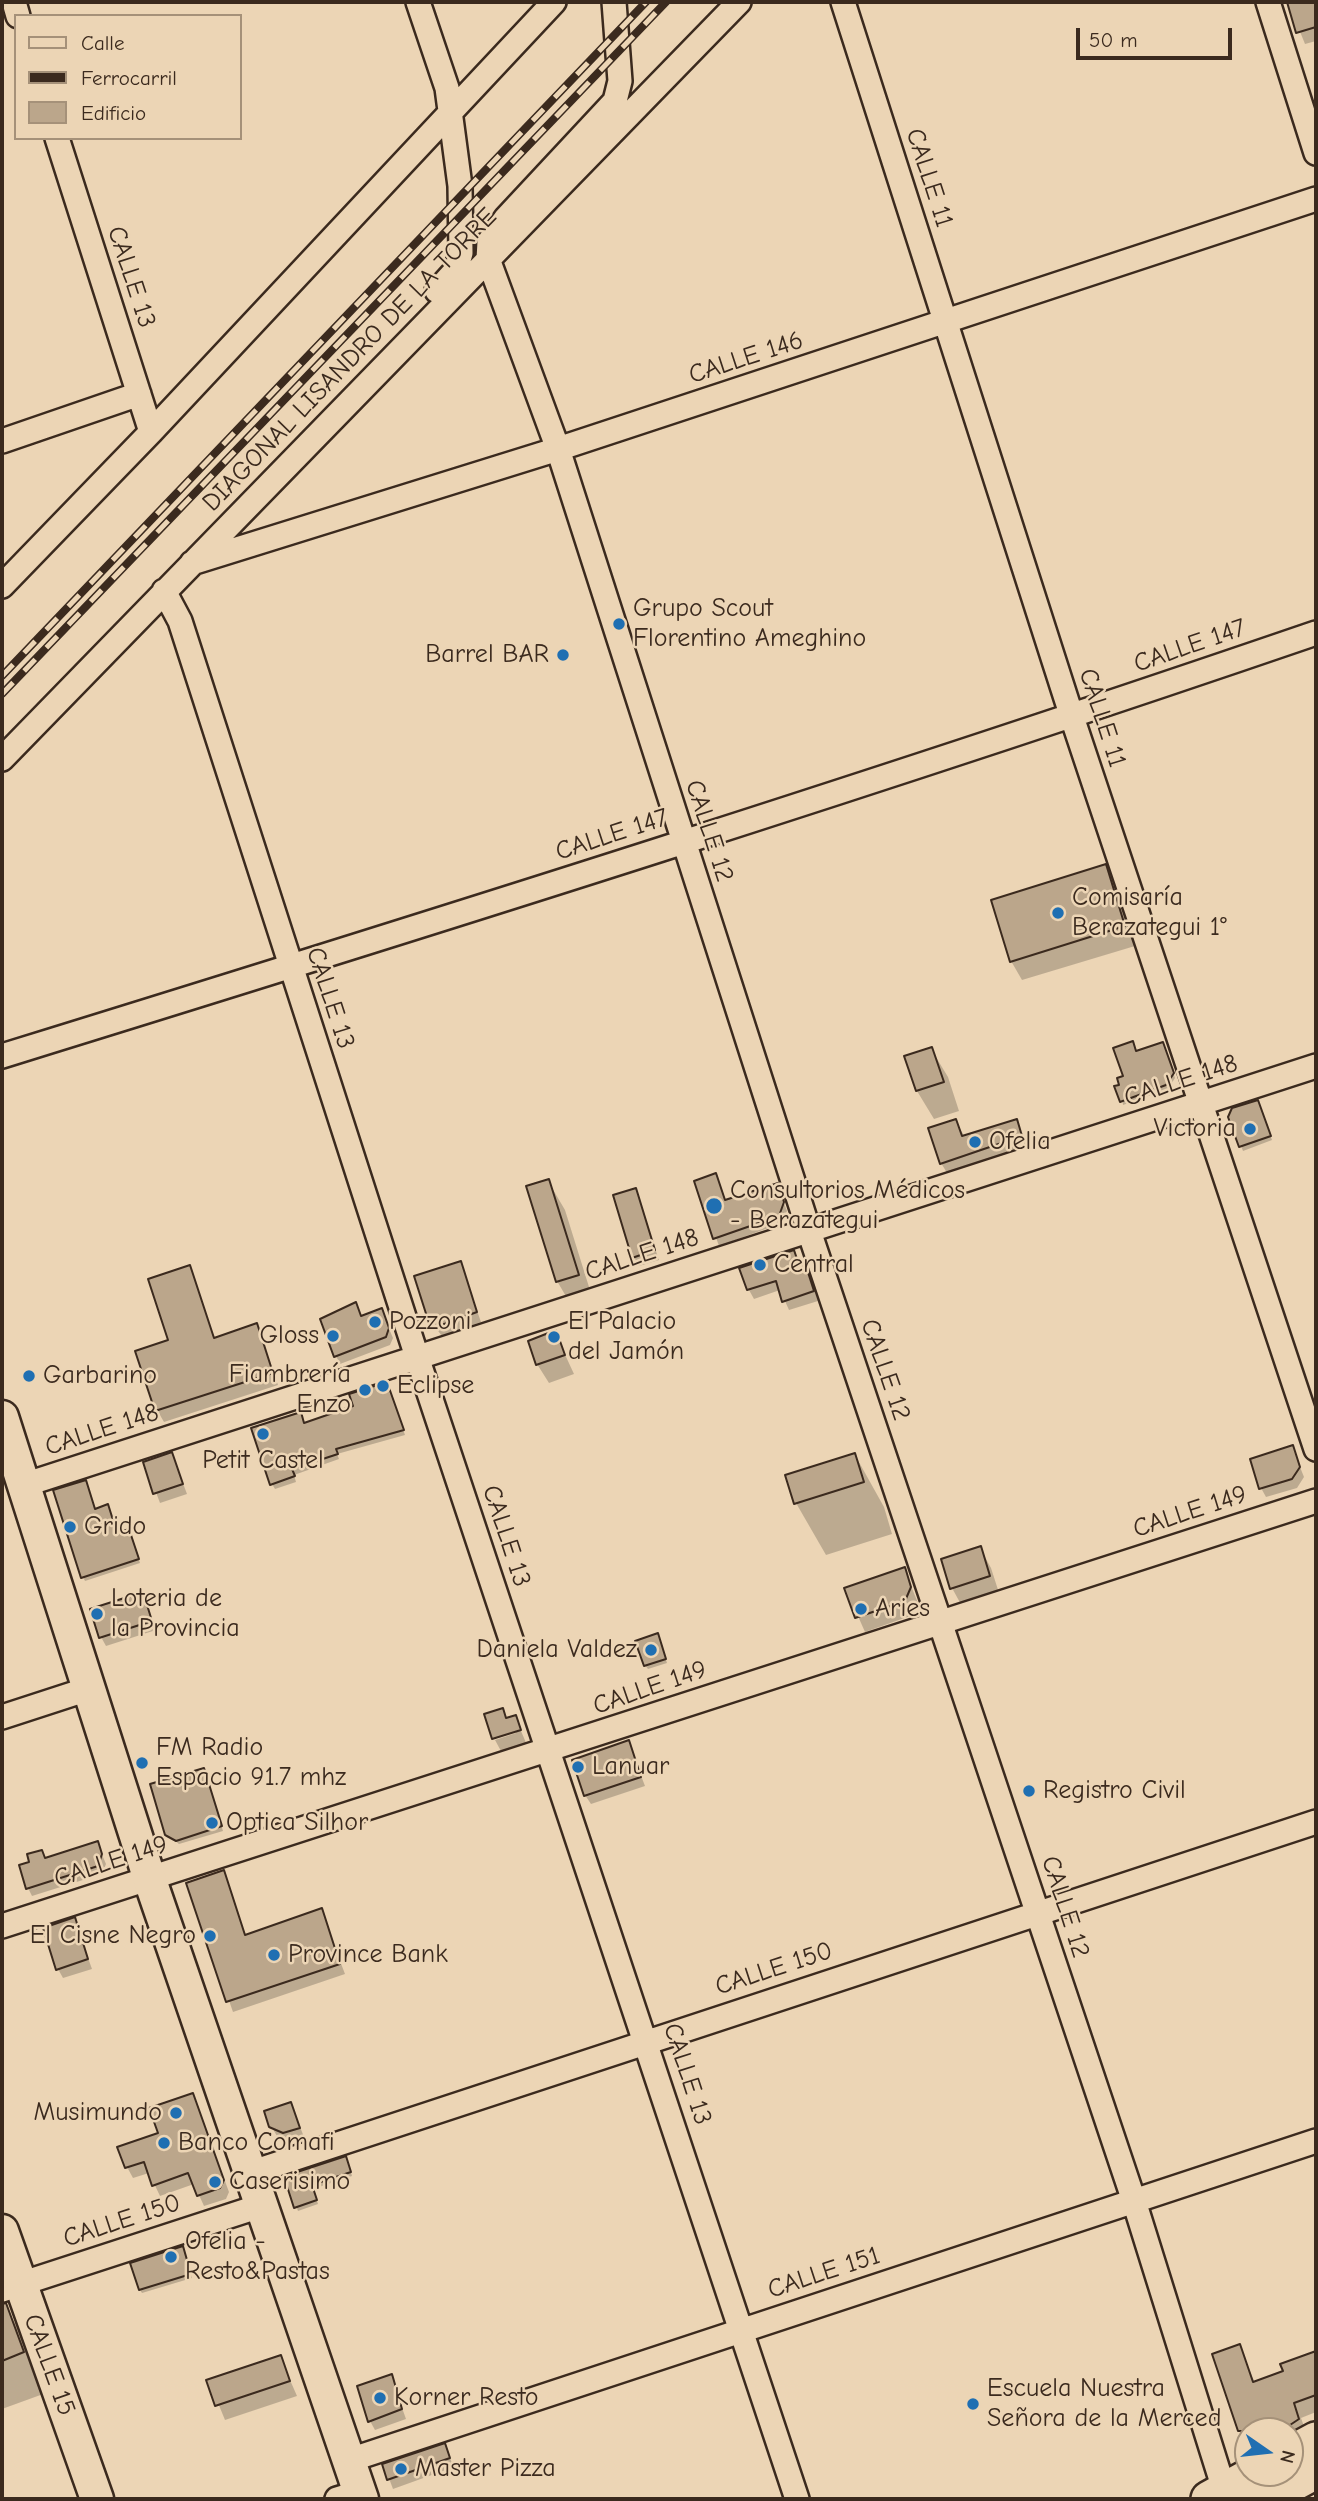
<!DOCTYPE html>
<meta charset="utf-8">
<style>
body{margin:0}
#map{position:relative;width:1318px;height:2501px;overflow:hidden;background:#ecd5b5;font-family:"Comic Neue",sans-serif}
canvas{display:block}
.frame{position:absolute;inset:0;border:4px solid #3b2a1e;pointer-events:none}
.legend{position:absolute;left:14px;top:14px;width:228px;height:126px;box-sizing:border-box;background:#ecd5b5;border:2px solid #a59179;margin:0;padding:9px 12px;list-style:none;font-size:21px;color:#3b2a1e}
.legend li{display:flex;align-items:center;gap:14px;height:35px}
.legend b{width:35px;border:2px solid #a59179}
.north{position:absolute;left:1234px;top:2417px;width:70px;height:70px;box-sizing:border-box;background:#ecd5b5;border:2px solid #a59179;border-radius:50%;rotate:104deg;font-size:19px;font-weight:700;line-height:28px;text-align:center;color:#3b2a1e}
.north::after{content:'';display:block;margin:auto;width:24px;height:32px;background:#1f6fb2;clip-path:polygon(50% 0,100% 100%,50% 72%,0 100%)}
.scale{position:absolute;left:1076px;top:28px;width:156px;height:32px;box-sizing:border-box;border:4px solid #3b2a1e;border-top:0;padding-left:9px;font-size:21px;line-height:24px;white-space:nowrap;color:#3b2a1e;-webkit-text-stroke:5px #ecd5b5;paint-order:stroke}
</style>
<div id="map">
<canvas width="1318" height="2501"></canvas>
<div class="frame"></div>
<ul class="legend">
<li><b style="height:9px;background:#ecd5b5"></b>Calle</li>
<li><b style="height:9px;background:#3b2a1e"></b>Ferrocarril</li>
<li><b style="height:19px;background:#bba68b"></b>Edificio</li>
</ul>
<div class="north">N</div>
<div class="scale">50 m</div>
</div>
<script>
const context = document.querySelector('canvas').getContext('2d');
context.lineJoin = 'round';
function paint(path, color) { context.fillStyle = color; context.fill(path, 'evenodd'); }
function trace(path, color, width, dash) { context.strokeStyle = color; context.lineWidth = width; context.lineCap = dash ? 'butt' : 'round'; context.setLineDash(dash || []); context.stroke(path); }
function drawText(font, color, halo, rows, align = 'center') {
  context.font = font + ' "Comic Neue",sans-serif'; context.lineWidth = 5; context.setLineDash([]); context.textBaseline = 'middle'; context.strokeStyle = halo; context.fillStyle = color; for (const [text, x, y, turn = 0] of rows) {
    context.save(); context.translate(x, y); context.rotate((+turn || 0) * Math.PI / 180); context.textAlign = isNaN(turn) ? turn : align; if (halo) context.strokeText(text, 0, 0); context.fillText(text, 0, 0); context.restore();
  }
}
const shadow = new Path2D(`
 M1288,2h28v39l-11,3z
 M1105,866l11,19 19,61 -113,34 -11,-19z
 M1165,1048l10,30 -7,11 -45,16 -2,-19 15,-33z
 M931,1049l17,28 11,34 -25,8 -17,-28 -11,-34z
 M1259,1106l13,34 -29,11 -13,-34z
 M955,1121l10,16 51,-16 15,33 -79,27 -11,-18z
 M715,1175l11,27 51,-17 10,26 -5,12 -63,23 -23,-64z
 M548,1181l17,29 29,93 -20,7 -17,-29z
 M635,1190l24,70 -20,6 -5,-9z
 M793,1252l7,14 4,-1 5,9 9,27 -29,9 -9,-20 -26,9 -5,-9z
 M460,1263l21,59 -39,14 -11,-14z
 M189,1267l26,72 41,-14 22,60 -114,37 -7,-12z
 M355,1305l7,12 19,-7 12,28 -3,7 -50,19 -4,-8z
 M555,1333l19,41 -25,9 -12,-19z
 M387,1384l18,51 -68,19 2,5 -45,16 2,7 -21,7 -3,-5 28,-70 5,10 50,-17z
 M1292,1447l12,30 -7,11 -31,9 -5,-9z
 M172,1454l15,40 -27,9 -15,-40z
 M855,1455l29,52 8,27 -66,21 -30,-52z
 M95,1510l22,25h14l9,28 -55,18 -2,-4z
 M980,1548l11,20 9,28 -37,12 -11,-20z
 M904,1569l14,34 -5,12 -48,17 -19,-43z
 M142,1594l14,36 -50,16 -5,-9z
 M659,1639l8,24 -19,6 -3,-4z
 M502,1710l6,10 7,-3 12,28 -25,8 -7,-13 21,-7v-3l-23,7z
 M628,1742l17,44 -54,18 -6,-9z
 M205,1774l18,57 -44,13 -12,-10z
 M97,1843l9,21 -4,10 -70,22 -4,-8 18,-28z
 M223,1873l23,63 75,-25 24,63 -112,38 -45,-128z
 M74,1919l18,50 -29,9 -5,-9z
 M193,2095l36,97 -3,7 -22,7 -10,-22 -34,12 -11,-23 -16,5 -6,-11z
 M291,2104l13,33 -15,5 -12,-6 -6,-10z
 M348,2162l4,14 -39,13 5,15 -20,7 -11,-31z
 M184,2252l8,26 -50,15 -2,-3z
 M8,2311l23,40 15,42 -44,16v-96z
 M1239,2346l16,37 30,-11 -3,-7 34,-12v59l-15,6 6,17 -17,10v-14h-42v19l-34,-95z
 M280,2357l17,39 -72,24 -16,-39z
 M391,2377l15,42 -31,11 -5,-9z
 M444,2445l10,22 -61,22 -9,-24z`);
const building = new Path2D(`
 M1287,2h29v25l-20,6z
 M1106,864l19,62 -115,36 -19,-62z
 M1133,1041l3,10 27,-9 11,31 -8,12 -46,17 -6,-16 5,-1 -2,-7 6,-2 -10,-28z
 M932,1047l12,35 -28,9 -12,-35z
 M1258,1100l13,36 -32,11 -11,-30 4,-9z
 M956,1119l6,17 55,-17 5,17 -82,28 -12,-36z
 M716,1173l9,27 53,-17 6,19 -5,14 -66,23 -19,-58z
 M549,1179l30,96 -23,7 -30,-96z
 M636,1188l19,62 -23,8 -19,-63z
 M794,1250l5,15 6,-2 9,28 -32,11 -6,-21 -29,9 -8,-22z
 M461,1261l16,51 -41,15 -7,-4 -15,-47z
 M190,1265l24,73 43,-15 16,50 -118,38 -20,-60 33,-11 -20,-61z
 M356,1302l5,14 21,-8 7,20 -3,9 -52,20 -14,-38z
 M556,1330l9,25 -29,10 -8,-24z
 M387,1382l17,48 -68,19 2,5 -46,15 3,7 -25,9 -19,-57 50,-16 3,11 49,-17 -4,-12z
 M1293,1445l7,22 -8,12 -33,10 -9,-30z
 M172,1452l11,32 -30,10 -10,-32z
 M855,1453l9,29 -70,22 -9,-29z
 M86,1480l9,29 13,-5 9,29 12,-4 10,30 -58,19 -28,-88z
 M981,1546l9,30 -40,13 -9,-30z
 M905,1567l6,20 -6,14 -50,17 -11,-30z
 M143,1592l9,29 -53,17 -9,-29z
 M658,1633l8,26 -22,7 -9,-25z
 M503,1708l3,10 10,-3 5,15 -29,9 -8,-25z
 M629,1740l12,37 -57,19 -12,-36z
 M204,1768l18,58 -46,15 -11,-6 -15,-51z
 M98,1841l4,13 -4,12 -72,23 -7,-24 10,-3 -2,-8 15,-4 3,8z
 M224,1870l21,65 77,-27 18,56 -114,38 -40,-119z
 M75,1917l13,42 -32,11 -13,-42z
 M193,2093l31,87 -4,8 -23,8 -9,-23 -36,13 -8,-24 -19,6 -8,-21 41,-14 -9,-25z
 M291,2102l9,26 -17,5 -14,-6 -5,-16z
 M346,2156l5,16 -39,13 5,15 -23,8 -9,-28 3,-5z
 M183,2246l8,28 -52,16 -9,-27z
 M6,2303l18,49 -22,9v-57z
 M1240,2344l13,38 30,-11 -3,-7 36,-13v44l-22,8 5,16 -18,12h-43l-26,-77z
 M281,2355l9,26 -75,25 -9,-26z
 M392,2374l10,35 -34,13 -11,-36z
 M445,2443l5,15 -63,22 -5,-16z`);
const street = new Path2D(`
 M14,2l4,14
 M418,2l29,86 13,98 1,67 -5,17 -19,21
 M614,2l6,79 -5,20 -109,117 -17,24 -1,17 70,190 251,782 325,970 93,298
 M843,2l229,715 244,732
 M1268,2l48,151
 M57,138l94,294
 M2,441l137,-47
 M192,563l366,-114 758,-250
 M2,586l149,-154 403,-430
 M164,591l16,30 237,736 380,1142
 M2,759l737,-757
 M2,1056c440,-136 879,-274 1314,-423
 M24,1485l1292,-419
 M2,1717l86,-28
 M2,1926l1314,-425
 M250,2173l1066,-351
 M2,2290l258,-84
 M350,2460l966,-319
 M337,2499l23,-7`);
const secondary = new Path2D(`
 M2,1417l148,463 212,619
 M2,2231l95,268`);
const primary = new Path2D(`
 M1290,2454l26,-14
 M1209,2499l47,-26
 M1264,2499l52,-28`);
const rail = new Path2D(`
 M2,676l644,-674
 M2,694l664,-692`);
const markers = [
 [619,624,7,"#1f6fb2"],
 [563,655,7,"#1f6fb2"],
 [1058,913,7,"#1f6fb2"],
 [1250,1129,7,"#1f6fb2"],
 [975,1142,7,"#1f6fb2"],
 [714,1206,9,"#1f6fb2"],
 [760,1265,7,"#1f6fb2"],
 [375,1322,7,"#1f6fb2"],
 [333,1336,7,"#1f6fb2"],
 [554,1337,7,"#1f6fb2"],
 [29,1376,7,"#1f6fb2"],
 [383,1386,7,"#1f6fb2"],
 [365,1390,7,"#1f6fb2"],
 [263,1434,7,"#1f6fb2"],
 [70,1527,7,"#1f6fb2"],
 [861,1609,7,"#1f6fb2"],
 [97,1614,7,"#1f6fb2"],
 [651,1650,7,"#1f6fb2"],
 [142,1763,7,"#1f6fb2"],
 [578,1767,7,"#1f6fb2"],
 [1029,1791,7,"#1f6fb2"],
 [212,1823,7,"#1f6fb2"],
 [210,1936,7,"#1f6fb2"],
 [274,1955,7,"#1f6fb2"],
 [176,2113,7,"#1f6fb2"],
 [164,2143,7,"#1f6fb2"],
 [215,2182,7,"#1f6fb2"],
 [171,2257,7,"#1f6fb2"],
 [380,2398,7,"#1f6fb2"],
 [973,2404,7,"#1f6fb2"],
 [401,2469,7,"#1f6fb2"]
];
const streetNames = [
 ["CALLE 11",929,178,72],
 ["CALLE 13",131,277,72],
 ["CALLE 146",746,358,-18],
 ["DIAGONAL LISANDRO DE LA TORRE",350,360,-46],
 ["CALLE 147",1190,646,-19],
 ["CALLE 11",1102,718,72],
 ["CALLE 12",709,831,72],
 ["CALLE 147",612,835,-18],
 ["CALLE 13",330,998,72],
 ["CALLE 148",1181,1081,-18],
 ["CALLE 148",642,1255,-18],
 ["CALLE 12",885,1370,71],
 ["CALLE 148",102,1430,-18],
 ["CALLE 149",1190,1512,-18],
 ["CALLE 13",506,1536,72],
 ["CALLE 149",650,1688,-19],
 ["CALLE 149",111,1862,-18],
 ["CALLE 12",1065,1907,72],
 ["CALLE 150",774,1969,-18],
 ["CALLE 13",687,2074,72],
 ["CALLE 150",122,2221,-18],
 ["CALLE 151",824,2273,-18],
 ["CALLE 15",49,2365,70]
];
const poiNames = [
 ["Grupo Scout",633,609],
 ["Florentino Ameghino",633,639],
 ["Barrel BAR",549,655,"right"],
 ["Comisaría",1072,898],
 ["Berazategui 1°",1072,928],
 ["Victoria",1236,1129,"right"],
 ["Ofelia",989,1142],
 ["Consultorios Médicos",730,1191],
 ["- Berazategui",730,1221],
 ["Central",774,1265],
 ["Pozzoni",389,1322],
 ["El Palacio",568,1322],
 ["del Jamón",568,1352],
 ["Gloss",319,1336,"right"],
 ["Fiambrería",351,1375,"right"],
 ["Enzo",351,1405,"right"],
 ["Garbarino",43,1376],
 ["Eclipse",397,1386],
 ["Petit Castel",263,1461,"center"],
 ["Grido",84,1527],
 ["Loteria de",111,1599],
 ["la Provincia",111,1629],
 ["Aries",875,1609],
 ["Daniela Valdez",637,1650,"right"],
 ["FM Radio",156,1748],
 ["Espacio 91.7 mhz",156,1778],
 ["Lanuar",592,1767],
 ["Registro Civil",1043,1791],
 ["Optica Silhor",226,1823],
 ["El Cisne Negro",196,1936,"right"],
 ["Province Bank",288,1955],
 ["Musimundo",162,2113,"right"],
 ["Banco Comafi",178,2143],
 ["Caserisimo",229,2182],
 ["Ofelia -",185,2242],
 ["Resto&Pastas",185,2272],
 ["Escuela Nuestra",987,2389],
 ["Señora de la Merced",987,2419],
 ["Korner Resto",394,2398],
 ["Master Pizza",415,2469]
];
paint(shadow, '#0003');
paint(building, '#bba68b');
trace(building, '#3b2a1e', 2);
trace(street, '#3b2a1e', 28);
trace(secondary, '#3b2a1e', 37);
trace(primary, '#3b2a1e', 40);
trace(street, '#ecd5b5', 23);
trace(secondary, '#ecd5b5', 32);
trace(primary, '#ecd5b5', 35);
trace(rail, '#3b2a1e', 8);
trace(rail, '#ecd5b5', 5, [16]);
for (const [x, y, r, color] of markers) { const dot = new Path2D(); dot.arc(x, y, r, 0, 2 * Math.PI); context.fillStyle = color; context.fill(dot); trace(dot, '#ecd5b5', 2.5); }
drawText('26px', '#3b2a1e', '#ecd5b5', streetNames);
drawText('26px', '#3b2a1e', '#ecd5b5', poiNames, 'left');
</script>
